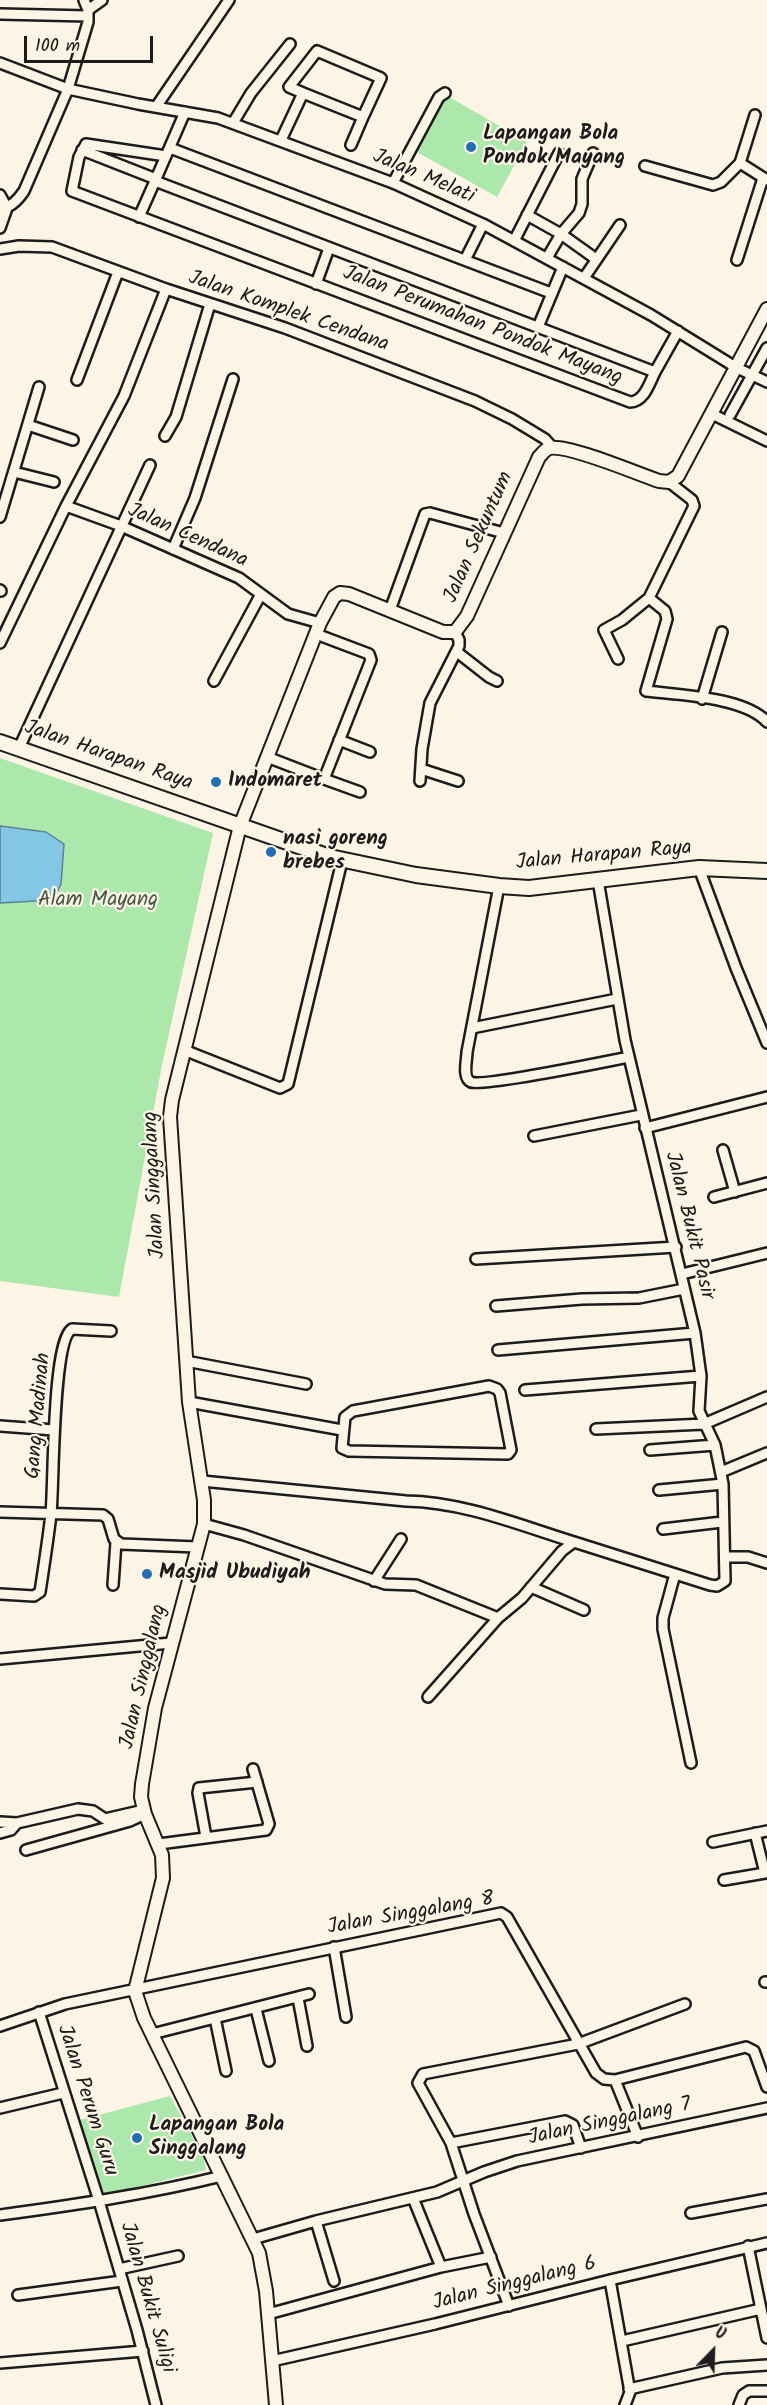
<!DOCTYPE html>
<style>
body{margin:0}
#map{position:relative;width:767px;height:2405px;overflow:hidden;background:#fcf5e5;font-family:Kalam,sans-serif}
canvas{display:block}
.north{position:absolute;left:683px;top:2321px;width:60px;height:60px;-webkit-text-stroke:4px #fcf5e5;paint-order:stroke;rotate:23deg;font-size:16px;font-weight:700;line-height:24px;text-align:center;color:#1c1c1c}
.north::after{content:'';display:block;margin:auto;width:21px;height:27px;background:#1c1c1c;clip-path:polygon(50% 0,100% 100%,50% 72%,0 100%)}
.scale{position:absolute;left:24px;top:36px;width:129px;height:27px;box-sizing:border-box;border:3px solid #1c1c1c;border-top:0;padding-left:8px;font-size:18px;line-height:21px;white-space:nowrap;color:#1c1c1c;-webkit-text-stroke:4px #fcf5e5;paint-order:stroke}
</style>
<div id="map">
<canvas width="767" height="2405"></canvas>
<div class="north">U</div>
<div class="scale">100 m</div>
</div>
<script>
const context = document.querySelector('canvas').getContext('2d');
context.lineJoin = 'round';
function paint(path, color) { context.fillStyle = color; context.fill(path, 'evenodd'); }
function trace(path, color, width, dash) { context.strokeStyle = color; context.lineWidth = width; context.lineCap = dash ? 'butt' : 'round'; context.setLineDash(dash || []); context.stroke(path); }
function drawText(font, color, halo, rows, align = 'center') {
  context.font = font + ' Kalam,sans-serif'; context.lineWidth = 4.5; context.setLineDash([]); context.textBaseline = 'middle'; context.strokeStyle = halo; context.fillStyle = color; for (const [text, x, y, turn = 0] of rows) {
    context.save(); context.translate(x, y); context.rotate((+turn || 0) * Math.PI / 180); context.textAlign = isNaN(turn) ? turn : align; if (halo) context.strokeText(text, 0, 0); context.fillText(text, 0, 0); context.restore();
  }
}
const green = new Path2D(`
 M446,95l81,47 -30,55 -82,-46z
 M0,758l213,75 -51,232 -43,232 -119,-16z
 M170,2096l33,60 3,14 -105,26 -25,-75z`);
const water = new Path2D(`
 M0,826l46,6 18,12 -3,40 -8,16 -53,3z`);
const street = new Path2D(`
 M88,10l14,-10
 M0,14l88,2
 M0,63l68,26 70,15 80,14 175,65 90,41 168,91 86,53 30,14
 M156,107l73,-107
 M185,112l-30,69 500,191 23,-41
 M233,123l18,-30 39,-49
 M281,140l22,-47 60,24 18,-39 -64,-27 -28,36 14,6
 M351,145l12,-28
 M170,148l381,145
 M82,150l74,29
 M166,156l-80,-12 -7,13 -7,34 558,211c14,0 19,-18 25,-30
 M740,163l15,-48
 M645,166l68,19 8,-3 19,-19 27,17
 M393,183l46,-86 6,-4
 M0,195l7,13 -7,20
 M0,209c10,-1 18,-9 24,-18l44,-102 20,-67v-12l-4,-10
 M527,215l34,19 35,25
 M139,217l16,-36
 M514,241l45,-88
 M0,249l19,-3 33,1 114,42 119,39 190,73 37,18 33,20 7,8
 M547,258l14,-24 18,-21 3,-9v-25l11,-26
 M465,260l18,-36
 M737,260l26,-82
 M584,278l36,-53
 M316,284l13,-36
 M538,327l25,-60
 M77,380l41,-108
 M712,414l55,27
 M730,415l37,-67
 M28,425l45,15
 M165,436l11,-19 34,-113
 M14,472l40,10
 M66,506l55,20 118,52 49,36 32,9
 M0,517l39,-130
 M173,549l22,-51 38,-119
 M0,590l1,1
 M649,598l16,13 2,8 -21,72c33,4 99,6 121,31
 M390,610l35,-96 5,-1 74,20
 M0,643l66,-137 58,-110 42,-107
 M457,652l32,25 8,4
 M618,659l-14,-29 18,-10 27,-22 45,-92 -2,-6 -23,-18
 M214,681l47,-87
 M702,699l20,-67
 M339,740l31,12
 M19,748l131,-283
 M267,757l57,22 47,-119 -2,-6 -53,-20
 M421,769l37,12
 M324,779l36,13
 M420,781l2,-32 8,-46 29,-57v-6l-4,-8
 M699,868l37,100 31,75
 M499,886l-32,166c0,8 -5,26 4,30 11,5 138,-21 158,-25
 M472,1028l145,-29
 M184,1050l96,38 8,-4 54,-223
 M645,1128l122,-31
 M534,1136l107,-21
 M723,1150l12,42
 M714,1197l53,-14
 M476,1259l200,-12
 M682,1274l85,-21
 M496,1306l86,-7 57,-1 45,-9
 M498,1350l197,-17
 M186,1361l120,23
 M489,1386l8,3 3,4 11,57 -3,4 -159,-3 -7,-3 3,-31 8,-6z
 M525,1390l176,-14
 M189,1402l153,28
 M0,1426l54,4
 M596,1429l108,-5 63,-27
 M650,1450l65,-5
 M721,1472l46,-19
 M202,1481l204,20c58,1 113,24 168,41
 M659,1490l64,-6
 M0,1512l103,3 5,4 6,20 7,5 76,3
 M204,1524l40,11 141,49 31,1 82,33
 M663,1529l59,-7
 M725,1557h23l19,6
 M675,1574l-12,44v11l28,134
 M374,1581l27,-42
 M113,1585l3,-43
 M531,1587l53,23
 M0,1594l34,2 6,-4c4,-26 8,-52 11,-78 3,-29 1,-173 21,-185l39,2
 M0,1659l171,-16
 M428,1697l70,-79 24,-20 40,-47 12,-9 136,43 7,1 8,-5 -2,-97 -8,-39 -16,-34 2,-35 -6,-43 -70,-293 -27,-160
 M0,1822l17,1 61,-14 15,2 12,8 39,-9
 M0,1833l11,-3 6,-7
 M206,1837l-8,-44 1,-5 58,-6
 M713,1842l54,-11
 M159,1844l107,-14 3,-6 -16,-55
 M26,1850l104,-29 15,-7
 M724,1880l41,-7 -10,-40
 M334,1947l12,70
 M765,1982h2
 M298,1998l9,48
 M256,2009l13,52
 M39,2012l60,189 38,129 19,75
 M215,2018l11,53
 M0,2026l65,-22 436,-91 6,4 89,156 8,6 11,1 131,-33 8,4 13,36
 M152,2034l157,-40
 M615,2080l23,57
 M0,2108l63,-15
 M451,2143l114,-22 8,4 8,23
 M413,2198l28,69
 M691,2213l76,-14
 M0,2215c75,-10 149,-21 222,-39
 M316,2221l18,60
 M253,2239l63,-18 121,-29 47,-20 33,-11 250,-53
 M748,2246l19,92
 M119,2269l59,-13
 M610,2280l20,112 -5,13
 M18,2295l104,-14
 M509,2306l-35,-92 -23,-71 -33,-60 5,-9 155,-30 107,-40
 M268,2314l173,-47 50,-10
 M622,2341l139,-32
 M272,2361l163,-37 175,-44 157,-37
 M0,2363l143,-12
 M629,2389l93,-21 45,-3
 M739,2405l4,-10 6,-4h18`);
const secondary = new Path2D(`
 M276,2405l-10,-114 -7,-38 -115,-235 -9,-27 28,-113 -1,-23 -17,-41 -4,-17 1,-13 13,-76 49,-184v-24l-15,-98 -19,-285 2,-17 68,-274 80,-203 14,-26 6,-4 9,1 94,38h12l12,-16 72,-159c4,-4 6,-8 11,-9 18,-4 88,26 109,33l10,1 9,-6 89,-167`);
const primary = new Path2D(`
 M0,742l330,115 86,18 83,11 30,2 170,-20 68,3`);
const markers = [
 [471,147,6,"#1f6fb2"],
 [216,782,6,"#1f6fb2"],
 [271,852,6,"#1f6fb2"],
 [147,1574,6,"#1f6fb2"],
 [137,2138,6,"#1f6fb2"]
];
const poiNames = [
 ["Lapangan Bola",483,135],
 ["Pondok Mayang",483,159],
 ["Indomaret",228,782],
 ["nasi goreng",283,840],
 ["brebes",283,864],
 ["Masjid Ubudiyah",159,1574],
 ["Lapangan Bola",149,2126],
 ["Singgalang",149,2150]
];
const streetNames = [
 ["Jalan Melati",423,178,23],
 ["Jalan Komplek Cendana",288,313,19],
 ["Jalan Perumahan Pondok Mayang",482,327,21],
 ["Jalan Cendana",187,537,24],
 ["Jalan Sekuntum",480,538,-66],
 ["Jalan Harapan Raya",108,757,19],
 ["Jalan Harapan Raya",604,857,-5],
 ["Jalan Singgalang",156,1185,-93],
 ["Jalan Bukit Pasir",688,1226,76],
 ["Gang Madinah",40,1416,-85],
 ["Jalan Singgalang",145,1677,-77],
 ["Jalan Singgalang 8",411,1915,-10],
 ["Jalan Perum Guru",86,2101,72],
 ["Jalan Singgalang 7",610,2123,-12],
 ["Jalan Singgalang 6",515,2285,-14],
 ["Jalan Bukit Suligi",146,2298,74]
];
const parkNames = [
 ["Alam Mayang",98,901]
];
paint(green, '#ace7ac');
paint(water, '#83c7e4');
trace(water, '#5a8394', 1.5);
trace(street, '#1c1c1c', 14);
trace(secondary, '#1c1c1c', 16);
trace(primary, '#1c1c1c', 18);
trace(street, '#fcf5e5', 9);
trace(secondary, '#fcf5e5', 12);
trace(primary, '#fcf5e5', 14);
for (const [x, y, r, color] of markers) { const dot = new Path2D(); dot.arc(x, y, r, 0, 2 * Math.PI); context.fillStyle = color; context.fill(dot); trace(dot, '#fcf5e5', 2); }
drawText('bold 21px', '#1c1c1c', '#fcf5e5', poiNames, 'left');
drawText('21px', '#1c1c1c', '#fcf5e5', streetNames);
drawText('21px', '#475947', '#fcf5e5', parkNames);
</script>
